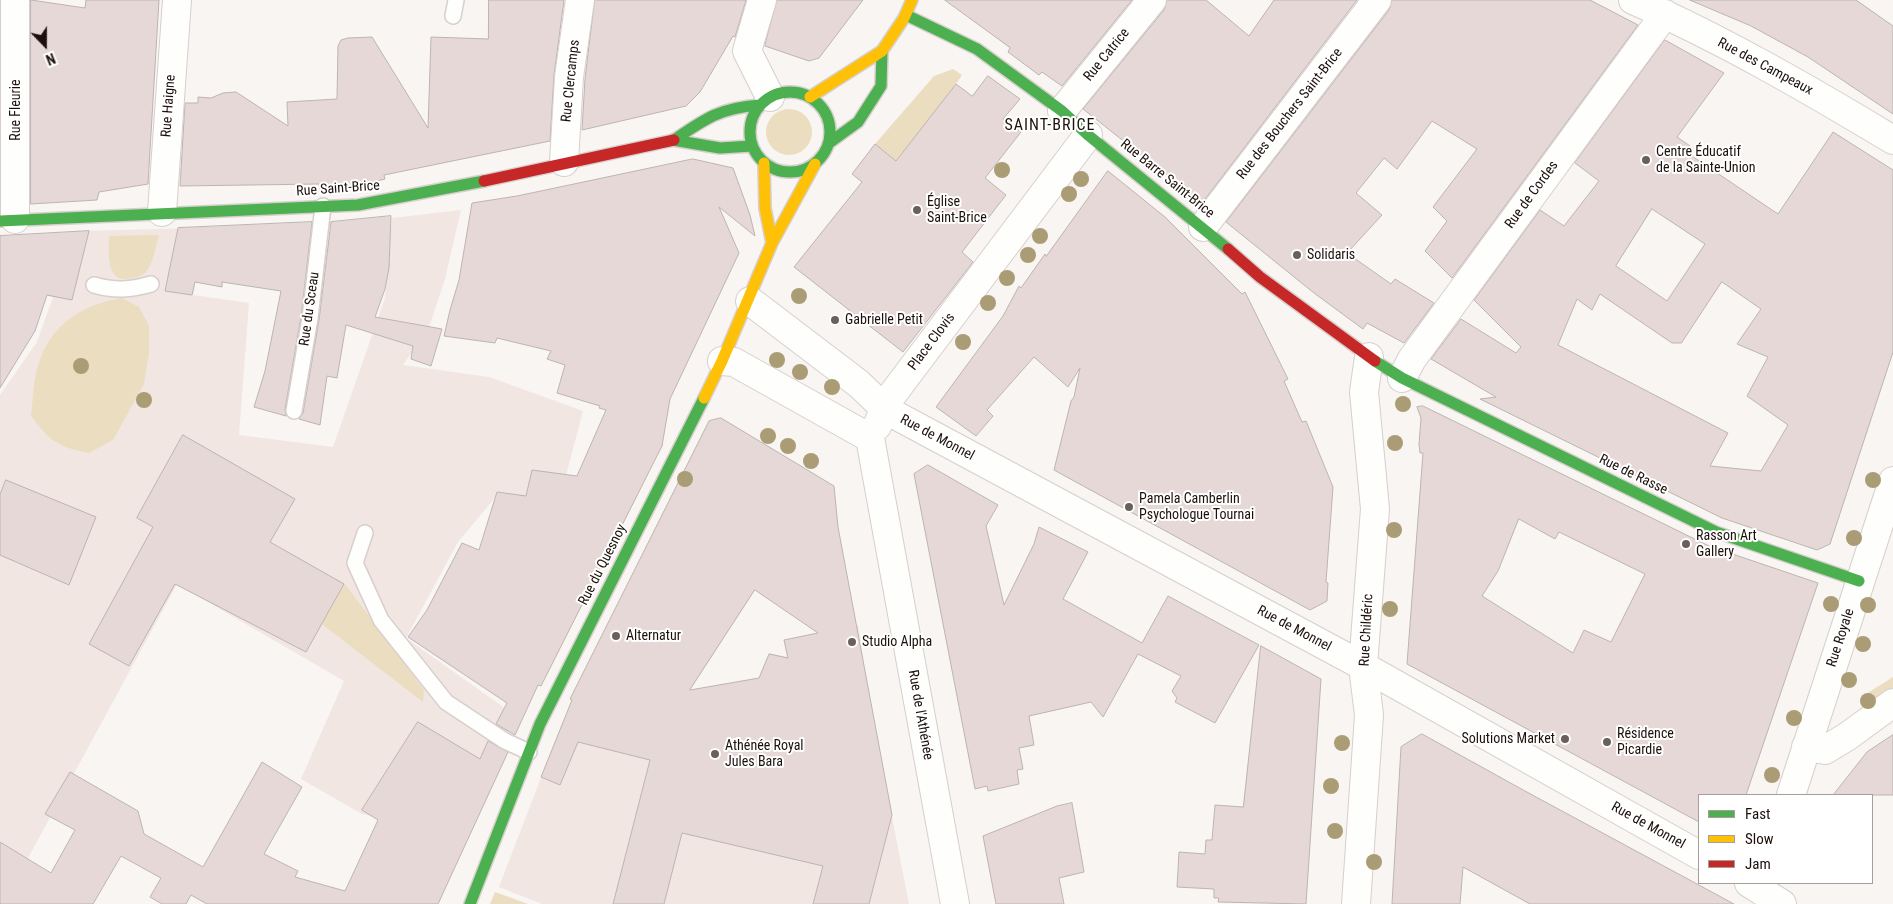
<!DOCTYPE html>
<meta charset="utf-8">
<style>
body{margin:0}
#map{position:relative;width:1893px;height:904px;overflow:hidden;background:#f8f5f3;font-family:"Roboto Condensed",sans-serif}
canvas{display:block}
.legend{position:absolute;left:1698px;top:794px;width:175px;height:90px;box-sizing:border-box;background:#fff;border:1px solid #a49f9d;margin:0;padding:6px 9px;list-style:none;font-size:15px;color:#1c100b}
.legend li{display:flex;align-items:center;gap:10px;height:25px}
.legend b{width:25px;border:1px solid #a49f9d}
.north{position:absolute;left:20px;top:20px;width:50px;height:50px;-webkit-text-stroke:4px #fff;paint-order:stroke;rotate:158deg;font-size:14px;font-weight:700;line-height:20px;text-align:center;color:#1c100b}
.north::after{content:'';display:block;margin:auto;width:18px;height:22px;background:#1c100b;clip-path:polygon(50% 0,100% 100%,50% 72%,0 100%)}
</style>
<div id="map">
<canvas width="1893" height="904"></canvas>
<ul class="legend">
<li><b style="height:6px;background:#4caf50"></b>Fast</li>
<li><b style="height:6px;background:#ffc107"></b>Slow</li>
<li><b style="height:6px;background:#c62828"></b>Jam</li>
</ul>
<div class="north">N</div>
</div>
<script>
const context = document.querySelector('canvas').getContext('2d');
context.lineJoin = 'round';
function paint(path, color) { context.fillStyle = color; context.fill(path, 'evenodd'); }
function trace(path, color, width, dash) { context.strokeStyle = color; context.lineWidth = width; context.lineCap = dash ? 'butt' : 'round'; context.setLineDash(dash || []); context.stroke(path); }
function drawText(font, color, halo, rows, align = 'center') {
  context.font = font + ' "Roboto Condensed",sans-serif'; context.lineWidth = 4; context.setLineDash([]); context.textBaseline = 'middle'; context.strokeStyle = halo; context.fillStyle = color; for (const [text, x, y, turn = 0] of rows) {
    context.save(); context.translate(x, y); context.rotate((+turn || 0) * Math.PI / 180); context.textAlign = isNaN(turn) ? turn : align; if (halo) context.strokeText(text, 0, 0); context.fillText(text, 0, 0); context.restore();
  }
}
const built = new Path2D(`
 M461,210l-16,69 -16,48 -26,38 86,12 94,34 -27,102 -58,-19 -40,48 -52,96 110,78 -24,55 -91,51 -39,-8 -61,-35 43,-98 -167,-97 -174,320h-3v-509l37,-53 16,-45 -6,-1 8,-21 22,-44 128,-3 -12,67 56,8 -10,132 94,12 52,-149 7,-80z
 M858,625l14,90 37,189h-367l-43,-17 58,-151 16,-36 19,4 127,-18 40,-8 10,-25 18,4 -3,-16z`);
const green = new Path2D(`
 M953,69l9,6 -6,9 -60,77 -21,-17 59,-68z
 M766 132a23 23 0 1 1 46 0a23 23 0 1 1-46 0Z
 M159,235c-3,10 -5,25 -11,34 -4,6 -9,8 -16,9 -27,7 -23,-26 -23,-42z
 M122,298l17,9 10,19v27l-5,31 -31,56 -24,13c-31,-6 -38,-11 -58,-37 2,-16 2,-34 7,-50 12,-41 43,-61 84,-68z
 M345,584l79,106 -1,12 -101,-78z
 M1893,677v14l-30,19 3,-16z
 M495,892l33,12h-38z`);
const building = new Path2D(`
 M31,0l54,8 1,-8h73l-11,184 -49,8 -2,8 -66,4z
 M489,0h75l-10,75 -4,66 -166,34 1,4 -44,11 -21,1 -1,-7 -139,2 5,-83h13v-6l13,1 12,-5 13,-1 52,34 -1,-24 50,-3 1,-53 3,-6 7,-2 24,-1 56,91 3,-91 57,2z
 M595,0h151l-11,37 -2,-1 -33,56 -14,14 -104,24 3,-51z
 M777,0h86l-44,58 -10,3 -44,-15z
 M945,0h187l-70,86 -20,-14 -3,3 -31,-23 2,-4z
 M1167,0h39l43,36 25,-36h83l-155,203 -119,-94 81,-99z
 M1392,0h198l48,25 -186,253 -27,-27 22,-30 -14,-14 44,-58 -45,-28 -35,48 -13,-11 -28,35 26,22 -35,38 44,31 4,-5 39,24 -30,40 -37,-20 -4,6 -49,-36 -88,-71 163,-212z
 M1690,0h166l37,26v88l-85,-57 -57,-31z
 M1665,40l59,33 -47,64 13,9 -4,6 92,62 55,-82 60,38v182l-63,192 -13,6 -95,-32 -242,-119 16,-2 -65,-38 30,-40 55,34 5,-6 -47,-47 66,-90 24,16 35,-45 -24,-18zM1652,209l53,35 -38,57 -51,-35zM1722,282l39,27 -24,35 31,13 -21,39 41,29 -27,46 -51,-5 18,-33 -170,-88 19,-46 15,11 8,-16 72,49h9z
 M988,76l32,23 -17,20 18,13 -36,46 21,17 -44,57 11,10 -70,90 -109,-85 68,-85 -10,-8 23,-30 21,17 60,-77 16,12z
 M693,159l40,9 17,47 5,21 -36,-29 20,46 -69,146 -8,47 -121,240 -3,-1 -23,50 -19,-11 11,-21 -99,-66 19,-27 35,-67 17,7 18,-58 29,4 6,-26 45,6 29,-66 -7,-2 1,-2 -43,-13 8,-28 -18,-6 4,-8 -54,-13 -2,5 -51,-7 6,-26 9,-30 13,-77 45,-7z
 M1108,171l57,46 77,77 3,-2 43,87 -4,2 18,41 4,-1 27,66 -7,95 2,1 -1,18 -17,9 -256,-140 17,-69 3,-4 6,-29 -12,19 -34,-30 -47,53 6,6 -17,20 -40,-29 67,-91 16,-30 2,2 24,-34 1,2z
 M391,216l-2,52 -4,21 -10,28 67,12 -11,37 -20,-7 2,-13 -67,-21 -9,53 -10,-2 -7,49 -21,-6 4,-6 16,-93 12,-98z
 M312,222l-11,95 -16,92 1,7 -32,-9 11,-36 16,-80 -59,-9v5l-27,-5 -3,13 -27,-4 13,-63z
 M89,231l-17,69 -25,-5 -12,36 -35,57v-152z
 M1423,406l286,140 109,37 -72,212h-47v27l-292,-158 16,-211h-3l-1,-9 2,-26 -4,-11zM1519,519l36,20 4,-7 86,42 -34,68 -27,-12 -11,23 -91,-57 16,-25z
 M721,418l113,68 4,41 54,288 -23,89h-56l10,-38 -141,-33 -18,71h-51l37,-144 -72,-18 -18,43 -19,-8 31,-77 -2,-1 139,-278zM755,590l63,43 -34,7 4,18 -19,-4 -10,24 -69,12z
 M183,435l112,64 -25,43 74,42 -38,68 -131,-68 -46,82 -40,-22 64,-117 -16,-9z
 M928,465l70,40 -12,21 18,79 30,-61 5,-17 49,25 -25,47 79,44 26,-47 91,49 -44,78 -40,-21 2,-4 -5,-7 9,-15 -43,-22 -35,63 -12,-15 -62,14 5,29 -15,3 4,21 -6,1 2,14 -31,7 -1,-5 -12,3 -61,-315z
 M6,480l90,37 -27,68 -69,-30v-60z
 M1261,646l60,33 -15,225 -88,-2 1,-4h-5v-9l-37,-2 2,-35 26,2 1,-14h6l3,-35 28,2z
 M418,722l62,37 8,-18 20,11 -70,152h-231l-16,-9 -5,9h-24l-12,-7 11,-19 -40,-22 -28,48h-93v-62l51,31 24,-43 -30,-16 25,-42 68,39 6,23 59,33 59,-105 40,25 -38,67 34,17 -3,6 50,14 33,-71 -16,-10z
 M1422,734l103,57 209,113h-204l-67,-37 -3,37h-68l9,-157z
 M1893,735v60h-60l34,-43z
 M1072,803l12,69 -25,6 5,26h-68l-13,-68 74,-30z`);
const lane = new Path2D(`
 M453,16l3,-16
 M94,285c21,6 36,5 57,-1
 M294,411l16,-93 13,-112
 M365,533l-10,30 26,57 65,82 59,39 24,11`);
const street = new Path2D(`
 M762,0l-15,51 23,46
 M1633,0c89,39 177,90 260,140
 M1062,111l90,-111
 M564,162l5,-85 11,-77
 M162,212l15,-212
 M15,219v-219
 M1203,227l174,-227
 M750,301l109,83 27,26 477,256 336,189
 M722,361l12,1 136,76
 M1402,378l10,-19 253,-345
 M877,426l12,-27 199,-264
 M870,438l85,466
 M1806,747l19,3 23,-14 45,-33
 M1791,795l102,-314
 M1749,883l33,21
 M1356,904l13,-189 -6,-49 12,-157 -11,-117 5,-35`);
const fast = new Path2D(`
 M906,15l71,34 85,62 26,24 140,114
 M750 132a40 40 0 1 1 80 0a40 40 0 1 1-80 0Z
 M673,140l47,8 32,-2
 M674,140c32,-22 46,-32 86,-35
 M829,143l29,-21 23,-36 1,-35
 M0,221l358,-16 126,-24
 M1375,361l27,17 314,154 143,49
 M470,904l70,-180 164,-326`);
const slow = new Path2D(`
 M810,97l72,-46 22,-33 8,-18
 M764,163l1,45 7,35
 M704,398l18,-37 50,-118 43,-79`);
const jam = new Path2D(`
 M484,181l190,-41
 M1228,249l32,28 115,84`);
const trees = [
 [1002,170],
 [1081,179],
 [1069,194],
 [1040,236],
 [1028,255],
 [1007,278],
 [799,296],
 [988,303],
 [963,342],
 [777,360],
 [81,366],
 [800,372],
 [832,387],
 [144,400],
 [1403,404],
 [768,436],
 [1395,443],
 [788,446],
 [811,461],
 [685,479],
 [1873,480],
 [1394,530],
 [1854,538],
 [1831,604],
 [1868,605],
 [1390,609],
 [1863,644],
 [1849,680],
 [1868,701],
 [1794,718],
 [1342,743],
 [1772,775],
 [1331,786],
 [1335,831],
 [1374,862]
];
const markers = [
 [1646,160,5,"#69605c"],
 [917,210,5,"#69605c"],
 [1297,255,5,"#69605c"],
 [835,320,5,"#69605c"],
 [1129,507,5,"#69605c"],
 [1686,544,5,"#69605c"],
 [616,636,5,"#69605c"],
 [852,642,5,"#69605c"],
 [1565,739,5,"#69605c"],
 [1607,742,5,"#69605c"],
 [715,754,5,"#69605c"]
];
const streetNames = [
 ["Rue Catrice",1107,55,-51],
 ["Rue des Campeaux",1765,67,28],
 ["Rue Clercamps",571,81,-84],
 ["Rue Haigne",169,106,-86],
 ["Rue Fleurie",16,110,-90],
 ["Rue des Bouchers Saint-Brice",1290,114,-52],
 ["Rue Barre Saint-Brice",1167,179,39],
 ["Rue Saint-Brice",338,189,-4],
 ["Rue de Cordes",1532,195,-54],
 ["Rue du Sceau",310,309,-82],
 ["Place Clovis",932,342,-53],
 ["Rue de Monnel",937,438,28],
 ["Rue de Rasse",1633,475,26],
 ["Rue du Quesnoy",603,565,-63],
 ["Rue de Monnel",1294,629,28],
 ["Rue Childéric",1367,630,-87],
 ["Rue Royale",1841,638,-72],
 ["Rue de l'Athénée",920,715,80],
 ["Rue de Monnel",1648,826,29]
];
const poiNames = [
 ["Centre Éducatif",1656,152],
 ["de la Sainte-Union",1656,168],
 ["Église",927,202],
 ["Saint-Brice",927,218],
 ["Solidaris",1307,255],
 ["Gabrielle Petit",845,320],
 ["Pamela Camberlin",1139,499],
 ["Psychologue Tournai",1139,515],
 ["Rasson Art",1696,536],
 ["Gallery",1696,552],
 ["Alternatur",626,636],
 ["Studio Alpha",862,642],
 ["Résidence",1617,734],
 ["Picardie",1617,750],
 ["Solutions Market",1555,739,"right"],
 ["Athénée Royal",725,746],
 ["Jules Bara",725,762]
];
const quarterNames = [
 ["SAINT-BRICE",1050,126]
];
paint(built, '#f1e6e1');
paint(green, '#ebddc0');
paint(building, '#e6d8d6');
trace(building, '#bcb4b2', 1);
trace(lane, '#d7cfcc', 18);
trace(street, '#d7cfcc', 30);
trace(fast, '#d7cfcc', 14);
trace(slow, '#d7cfcc', 14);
trace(jam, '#d7cfcc', 14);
trace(lane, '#fefefd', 15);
trace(street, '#fefefd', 28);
trace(fast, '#4caf50', 11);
trace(slow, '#ffc107', 11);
trace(jam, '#c62828', 11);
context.fillStyle = '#aa9c74';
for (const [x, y] of trees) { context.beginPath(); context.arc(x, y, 8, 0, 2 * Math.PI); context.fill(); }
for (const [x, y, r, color] of markers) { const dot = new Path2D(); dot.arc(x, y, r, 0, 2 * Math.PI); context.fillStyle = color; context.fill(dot); trace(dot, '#fff', 2); }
drawText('14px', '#1c100b', '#fff', streetNames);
drawText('14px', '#1c100b', '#fff', poiNames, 'left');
context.letterSpacing = '1px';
drawText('16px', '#1c100b', '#fff', quarterNames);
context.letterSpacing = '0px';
</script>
